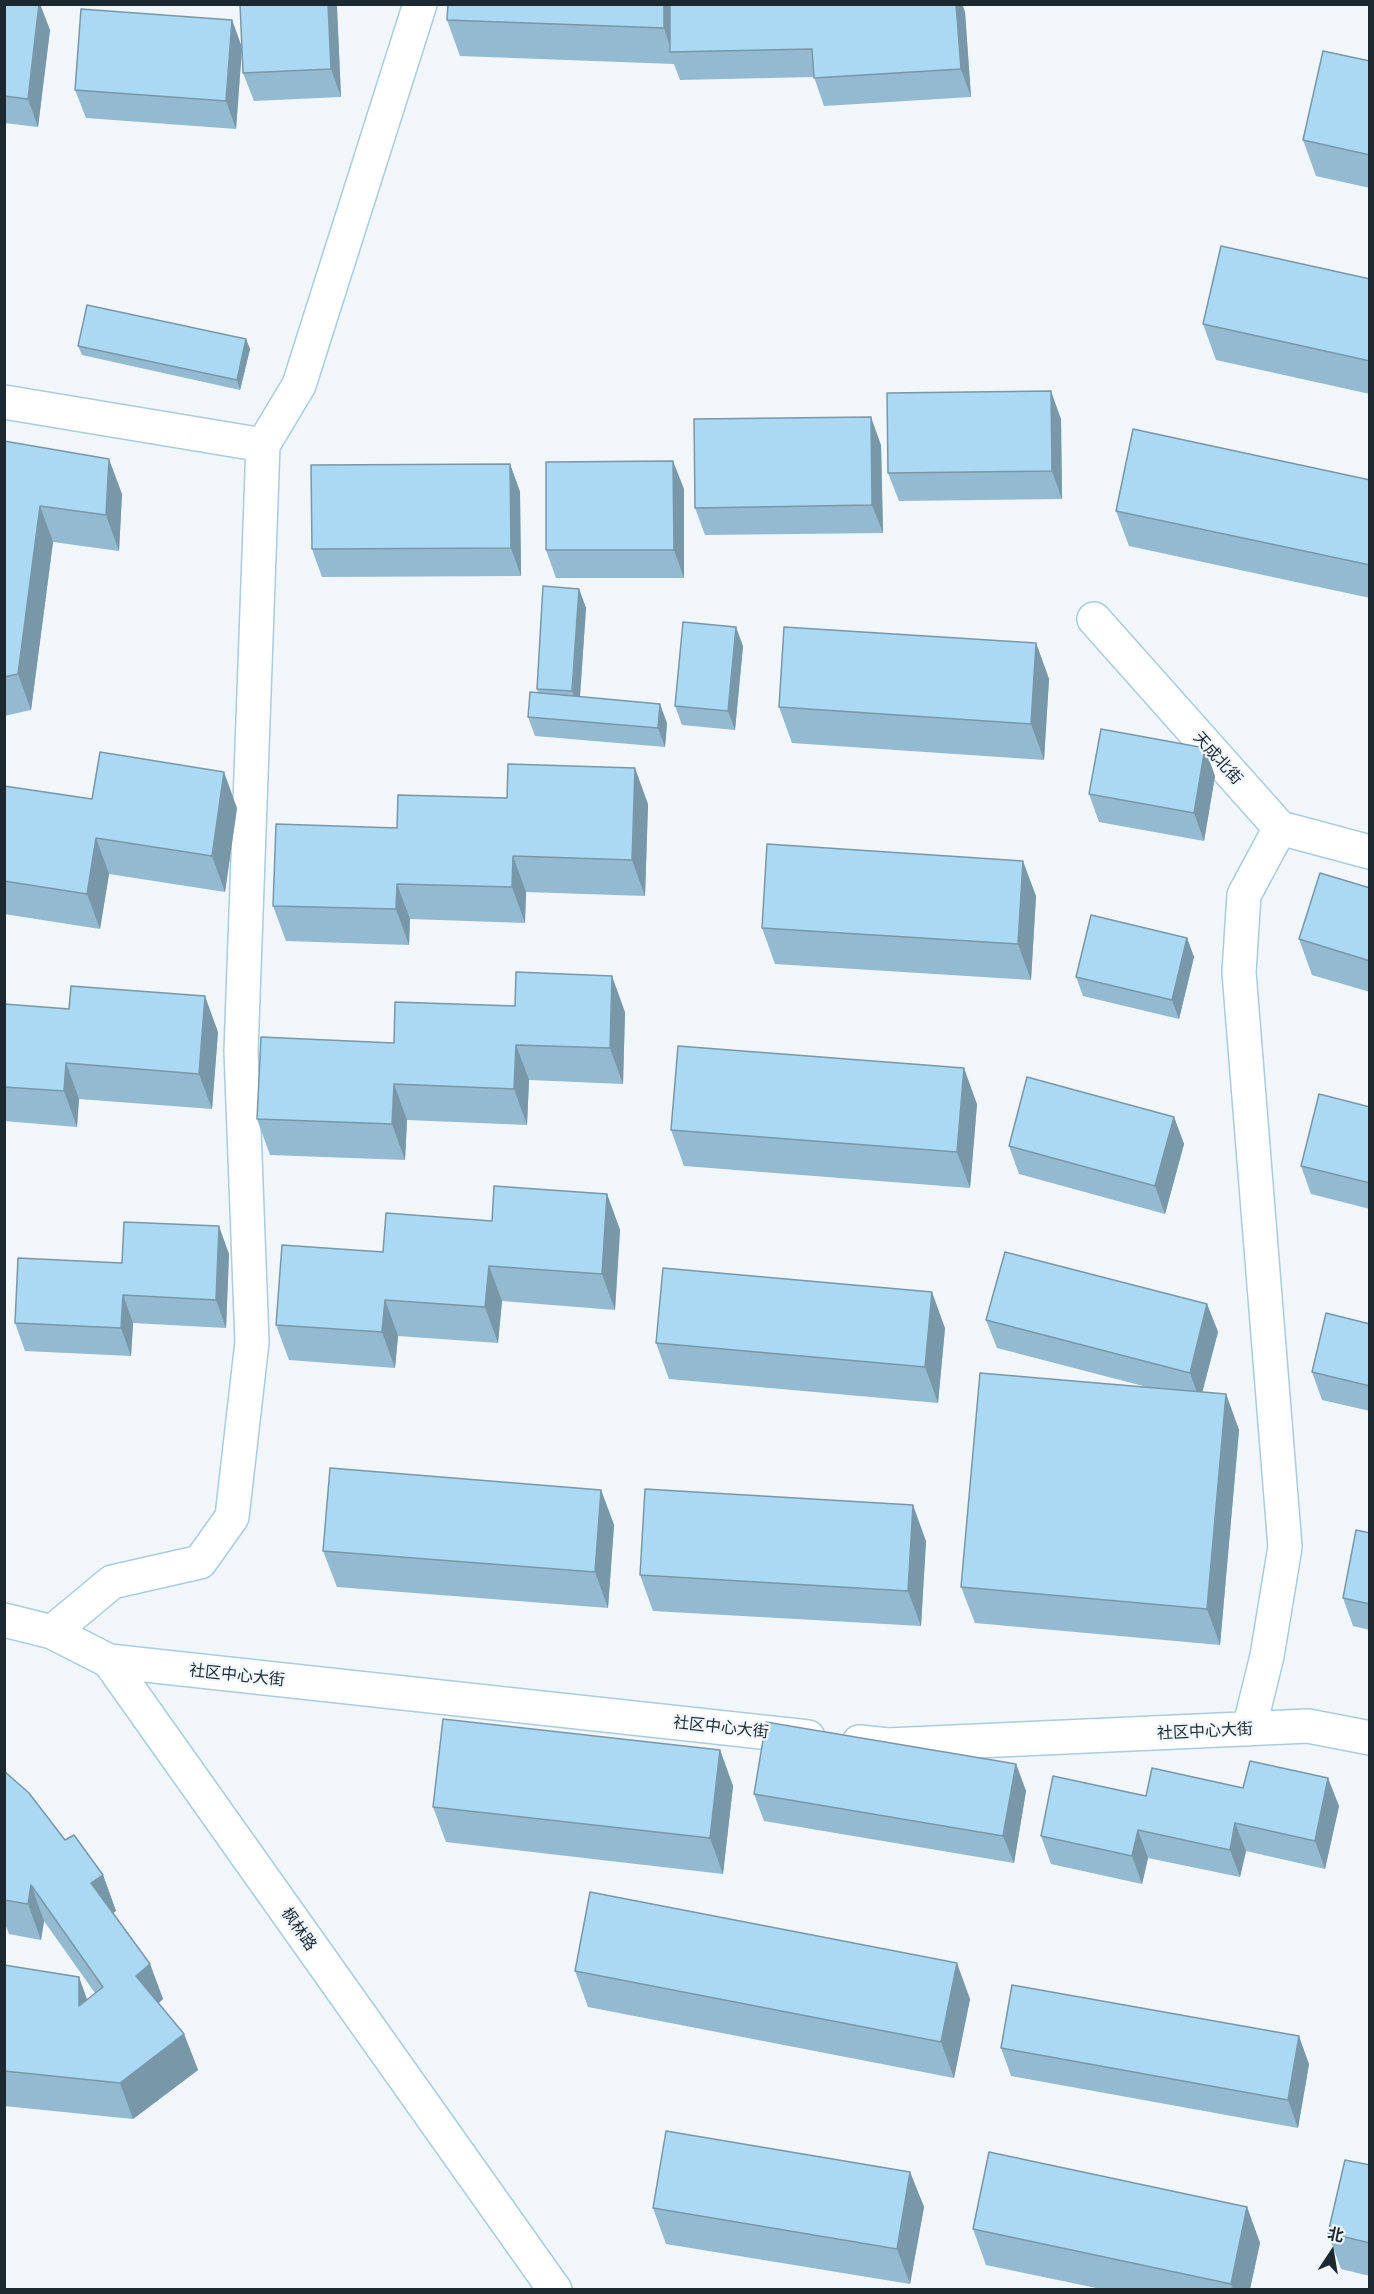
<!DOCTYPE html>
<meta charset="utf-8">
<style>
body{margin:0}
#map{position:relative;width:1374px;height:2294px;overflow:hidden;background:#f0f6fa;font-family:Commissioner,"Noto Sans SC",sans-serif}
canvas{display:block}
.frame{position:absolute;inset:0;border:6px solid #1c2930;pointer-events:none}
.north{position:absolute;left:1302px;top:2222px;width:60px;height:60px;-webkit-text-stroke:4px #f0f6fa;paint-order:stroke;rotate:12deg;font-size:16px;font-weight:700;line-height:24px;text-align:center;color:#1c2930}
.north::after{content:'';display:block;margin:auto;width:21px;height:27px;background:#1c2930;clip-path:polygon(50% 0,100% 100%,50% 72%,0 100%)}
</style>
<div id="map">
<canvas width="1374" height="2294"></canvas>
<div class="frame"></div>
<div class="north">北</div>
</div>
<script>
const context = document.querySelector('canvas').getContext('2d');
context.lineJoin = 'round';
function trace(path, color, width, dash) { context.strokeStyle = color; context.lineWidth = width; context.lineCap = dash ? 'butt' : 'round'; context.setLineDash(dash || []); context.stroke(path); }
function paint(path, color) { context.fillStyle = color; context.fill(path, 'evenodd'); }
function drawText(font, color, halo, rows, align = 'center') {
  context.font = font + ' Commissioner,"Noto Sans SC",sans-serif'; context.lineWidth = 4.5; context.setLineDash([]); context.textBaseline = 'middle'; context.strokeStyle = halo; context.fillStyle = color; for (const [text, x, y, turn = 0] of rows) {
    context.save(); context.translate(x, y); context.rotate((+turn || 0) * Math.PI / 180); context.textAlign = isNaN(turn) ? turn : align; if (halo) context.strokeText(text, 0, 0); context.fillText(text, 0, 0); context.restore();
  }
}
const minor = new Path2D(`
 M4,402l259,43 36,-60 121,-381
 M1094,619l186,209 90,24
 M4,1620l48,12 57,29 446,629
 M52,1632l60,-50 88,-20 32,-45 20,-175 -11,-291 22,-606
 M109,1661l699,76
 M1249,1729l18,-73 18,-109 -46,-575 5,-77 36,-67
 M859,1742l29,3 420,-19 62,12`);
const wall = new Path2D(`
 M4,4l46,26 -12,97 -34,-4z
 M240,4h96l1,4 4,89 -87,4 -11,-28 -1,-25 -6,81 -150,-11 -11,-28 157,-70 10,27z
 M962,4l3,8 6,85 -147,9 -10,-29 -134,3 -6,-16 -214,-8 -13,-36z
 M1370,61v127l-54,-12 -13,-36z
 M1370,279v115l-154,-34 -13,-36z
 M246,339l4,10 -10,41 -158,-35 -4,-9z
 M1061,419l1,80 -163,2 -11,-28z
 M4,441l118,53 -3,57 -66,-9 -22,168 -27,6z
 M881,445l2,88 -178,2 -10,-27z
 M510,464l10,28 1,84 -199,1 -10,-28z
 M1370,480v118l-241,-52 -13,-35z
 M684,489v89h-128l-10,-28z
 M579,589l7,19 -6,88 87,27 -2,24 -130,-11 -7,-19 10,-24 -1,-4z
 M1036,643l13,36 -5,81 -252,-17 -13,-36z
 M743,646l-8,84 -53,-5 -7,-19z
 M1205,748l10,28 -11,65 -105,-19 -10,-28z
 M4,786l88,13 145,9 -12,84 -116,-18 -9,55 -96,-15z
 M648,804l-3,92 -119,-4 -1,31 -115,-4 -1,26 -123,-4 -13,-35 124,-78z
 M1370,888v104l-58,-17 -13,-36z
 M1036,896l-5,84 -256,-16 -13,-36z
 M1187,938l7,19 -15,62 -96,-23 -7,-19z
 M4,1004l214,28 -6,77 -133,-10 -2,28 -73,-6z
 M625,1012l-2,72 -94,-4 -2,45 -120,-5 -2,40 -135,-5 -13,-36z
 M977,1104l-7,84 -286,-22 -13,-36z
 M1370,1107v102l-59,-15 -10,-28z
 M1174,1117l10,27 -19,70 -146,-40 -10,-28z
 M607,1194l13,36 -5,80 -113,-9 -4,42 -100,-7 -3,32 -106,-8 -13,-35 107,-73 109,-31z
 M229,1254l-3,74 -93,-5 -2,33 -106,-5 -10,-28 107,-60z
 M1207,1304l11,28 -16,60 24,2 13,36 -19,215 -245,-22 -14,-36 186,-200 -150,-39 -11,-28z
 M1370,1324v87l-48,-11 -10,-28z
 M945,1328l-7,75 -269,-24 -13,-36z
 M601,1490l13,35 -6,83 -271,-21 -14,-36z
 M1370,1533v97l-17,-4 -10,-28z
 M926,1541l-5,85 -268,-15 -13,-36z
 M720,1750l13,36 -10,88 -277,-32 -13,-35z
 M1016,1764l10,27 -12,72 -250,-42 -10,-27z
 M4,1771l61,69 38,35 13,36 -3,2 37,51 13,35 -4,4 25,31 14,36 -65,49 -129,-13v-141l84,35 7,-7 -51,-72 -3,19 -32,-6 -5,-13z
 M1243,1788l96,18 -14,63 -79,-18 -6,26 -92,-19 -6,26 -91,-20 -10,-28 105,-40z
 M575,1971l395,28 -16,79 -366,-71z
 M1001,2048l308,16 -11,64 -287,-52z
 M1370,2165v111l-29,-7 -13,-36z
 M910,2172l14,35 -14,77 -244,-40 -13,-36z
 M1247,2207l13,36 -10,46h-149l-115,-24 -13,-36z`);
const shadedWall = new Path2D(`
 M39,4h1l10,26 -12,97 -10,-28z
 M328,4h8l1,4 4,89 -10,-28z
 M664,4h15l-7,48 -8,-24z
 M956,4h6l3,8 6,85 -10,-28z
 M232,20l10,28 -6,81 -10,-28z
 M246,339l4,10 -10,41 -3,-10z
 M1051,391l10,28 1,80 -10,-28z
 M871,417l10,28 2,88 -11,-28z
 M109,459l13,35 -3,57 -13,-36z
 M673,461l11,28v89l-10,-28z
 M510,464l10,28 1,84 -10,-28z
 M40,506l13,36 -22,168 -13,-36z
 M579,589l7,19 -7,102 -7,-19z
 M736,627l7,19 -8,84 -7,-19z
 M1036,643l13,36 -5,81 -13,-36z
 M660,704l7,19 -2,24 -7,-19z
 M1205,748l10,28 -11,65 -10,-28z
 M635,768l13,36 -3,92 -13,-36z
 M224,772l13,36 -12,84 -13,-36z
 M96,838l13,36 -9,55 -13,-35z
 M513,856l13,36 -1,31 -13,-36z
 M1023,861l13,35 -5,84 -13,-36z
 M397,884l13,35 -1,26 -13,-36z
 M1187,938l7,19 -15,62 -7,-19z
 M612,976l13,36 -2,72 -13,-36z
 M205,996l13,36 -6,77 -13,-35z
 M516,1045l13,35 -2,45 -13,-36z
 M66,1063l13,36 -2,28 -13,-36z
 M964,1068l13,36 -7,84 -13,-36z
 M394,1084l13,36 -2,40 -13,-36z
 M1174,1117l10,27 -19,70 -10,-28z
 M607,1194l13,36 -5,80 -13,-36z
 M219,1226l10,28 -3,74 -10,-28z
 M489,1266l13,35 -4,42 -13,-36z
 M932,1292l13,36 -7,75 -13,-36z
 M123,1295l10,28 -2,33 -10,-28z
 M385,1300l13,36 -3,32 -13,-36z
 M1207,1304l11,28 -18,69 -10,-28z
 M1226,1394l13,36 -19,215 -13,-36z
 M601,1490l13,35 -6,83 -13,-36z
 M913,1505l13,36 -5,85 -13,-35z
 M720,1750l13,36 -10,88 -13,-36z
 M1016,1764l10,27 -12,72 -11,-27z
 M1328,1778l11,28 -14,63 -10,-28z
 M1235,1823l11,28 -6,26 -10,-27z
 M1138,1830l10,28 -6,26 -10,-28z
 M103,1875l13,36 -12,8 -13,-36z
 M31,1885l13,36 -3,19 -13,-36z
 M957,1963l13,36 -16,79 -13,-36z
 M150,1964l13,35 -14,12 -13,-35z
 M79,1977l13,36 -13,-7z
 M184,2034l14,36 -65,49 -13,-36z
 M1299,2036l10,28 -11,64 -10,-28z
 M910,2172l14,35 -14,77 -13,-35z
 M1247,2207l13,36 -10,46h-17l-2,-5z`);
const building = new Path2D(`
 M4,4h35l-11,95 -24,-3z
 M240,4h88l3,65 -88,4z
 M448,4h216v24l-217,-8z
 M670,4h286l5,65 -147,9 -2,-29 -142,3z
 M81,9l151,11 -6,81 -151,-11z
 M1323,51l47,10v94l-67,-15z
 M1221,246l149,33v82l-167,-37z
 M87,305l159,34 -9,41 -159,-34z
 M1051,391l1,80 -164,2 -1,-80z
 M871,417l1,88 -177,3 -1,-89z
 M1133,429l237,51v85l-254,-54z
 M4,441l105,18 -3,56 -66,-9 -22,168 -14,3z
 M673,461l1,89h-128v-88z
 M510,464l1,84 -199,1 -1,-84z
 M543,586l36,3 -7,102 -35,-2z
 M683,622l53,5 -8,84 -53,-5z
 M784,627l252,16 -5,81 -252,-17z
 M530,692l130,12 -2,24 -130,-11z
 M1101,729l104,19 -11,65 -105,-19z
 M100,752l124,20 -12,84 -116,-18 -9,56 -83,-13v-95l88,13z
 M508,764l127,4 -3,92 -119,-4 -1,31 -115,-3 -1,25 -123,-3 3,-82 121,4 1,-33 109,3z
 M767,844l256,17 -5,83 -256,-16z
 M1320,873l50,15v73l-71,-22z
 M1091,915l96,23 -15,62 -96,-23z
 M516,972l96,4 -2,72 -94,-3 -2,44 -120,-5 -2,40 -135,-5 4,-82 133,6 1,-41 120,4z
 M71,986l134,10 -6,78 -133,-11 -2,28 -60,-4v-83l65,5z
 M678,1046l286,22 -7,84 -286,-22z
 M1027,1077l147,40 -19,69 -146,-40z
 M1319,1094l51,13v76l-69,-17z
 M494,1186l113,8 -5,80 -113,-8 -4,41 -100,-7 -3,32 -106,-7 6,-80 101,7 3,-39 106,8z
 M124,1222l95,4 -3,74 -93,-5 -2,33 -106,-5 3,-65 104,5z
 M1005,1252l202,52 -17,69 -204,-53z
 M663,1268l269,24 -7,75 -269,-24z
 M1326,1313l44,11v62l-58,-14z
 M980,1373l246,21 -19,215 -246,-22z
 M330,1468l271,22 -6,82 -272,-21z
 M645,1489l268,16 -5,86 -268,-16z
 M1356,1530l14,3v71l-27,-6z
 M443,1719l277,31 -10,88 -277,-31z
 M766,1722l250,42 -13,72 -249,-42z
 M1250,1761l78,17 -13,63 -80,-18 -5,27 -92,-20 -6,26 -91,-20 12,-60 93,20 6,-28 91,20z
 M4,1771l25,22 36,47 9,-5 29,40 -12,8 59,81 -14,12 48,58 -64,49 -116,-12v-106l75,12v29l24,-19 -72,-102 -3,19 -24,-4z
 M590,1892l367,71 -16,79 -366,-71z
 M1012,1985l287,51 -11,64 -287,-52z
 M666,2131l244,41 -13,77 -244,-41z
 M989,2152l258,55 -16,77 -258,-55z
 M1345,2160l25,5v78l-42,-10z`);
const streetNames = [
 ["天成北街",1218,758,48],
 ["社区中心大街",237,1675,6],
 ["社区中心大街",721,1727,6],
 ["社区中心大街",1205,1731,-3],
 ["枫林路",299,1929,55]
];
trace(minor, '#abcbdf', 36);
trace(minor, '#fff', 33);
paint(wall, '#93bad0');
paint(shadedWall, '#7897a9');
paint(building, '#abd8f2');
trace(building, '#7897a9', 1.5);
drawText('16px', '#1c2930', '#f0f6fa', streetNames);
</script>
